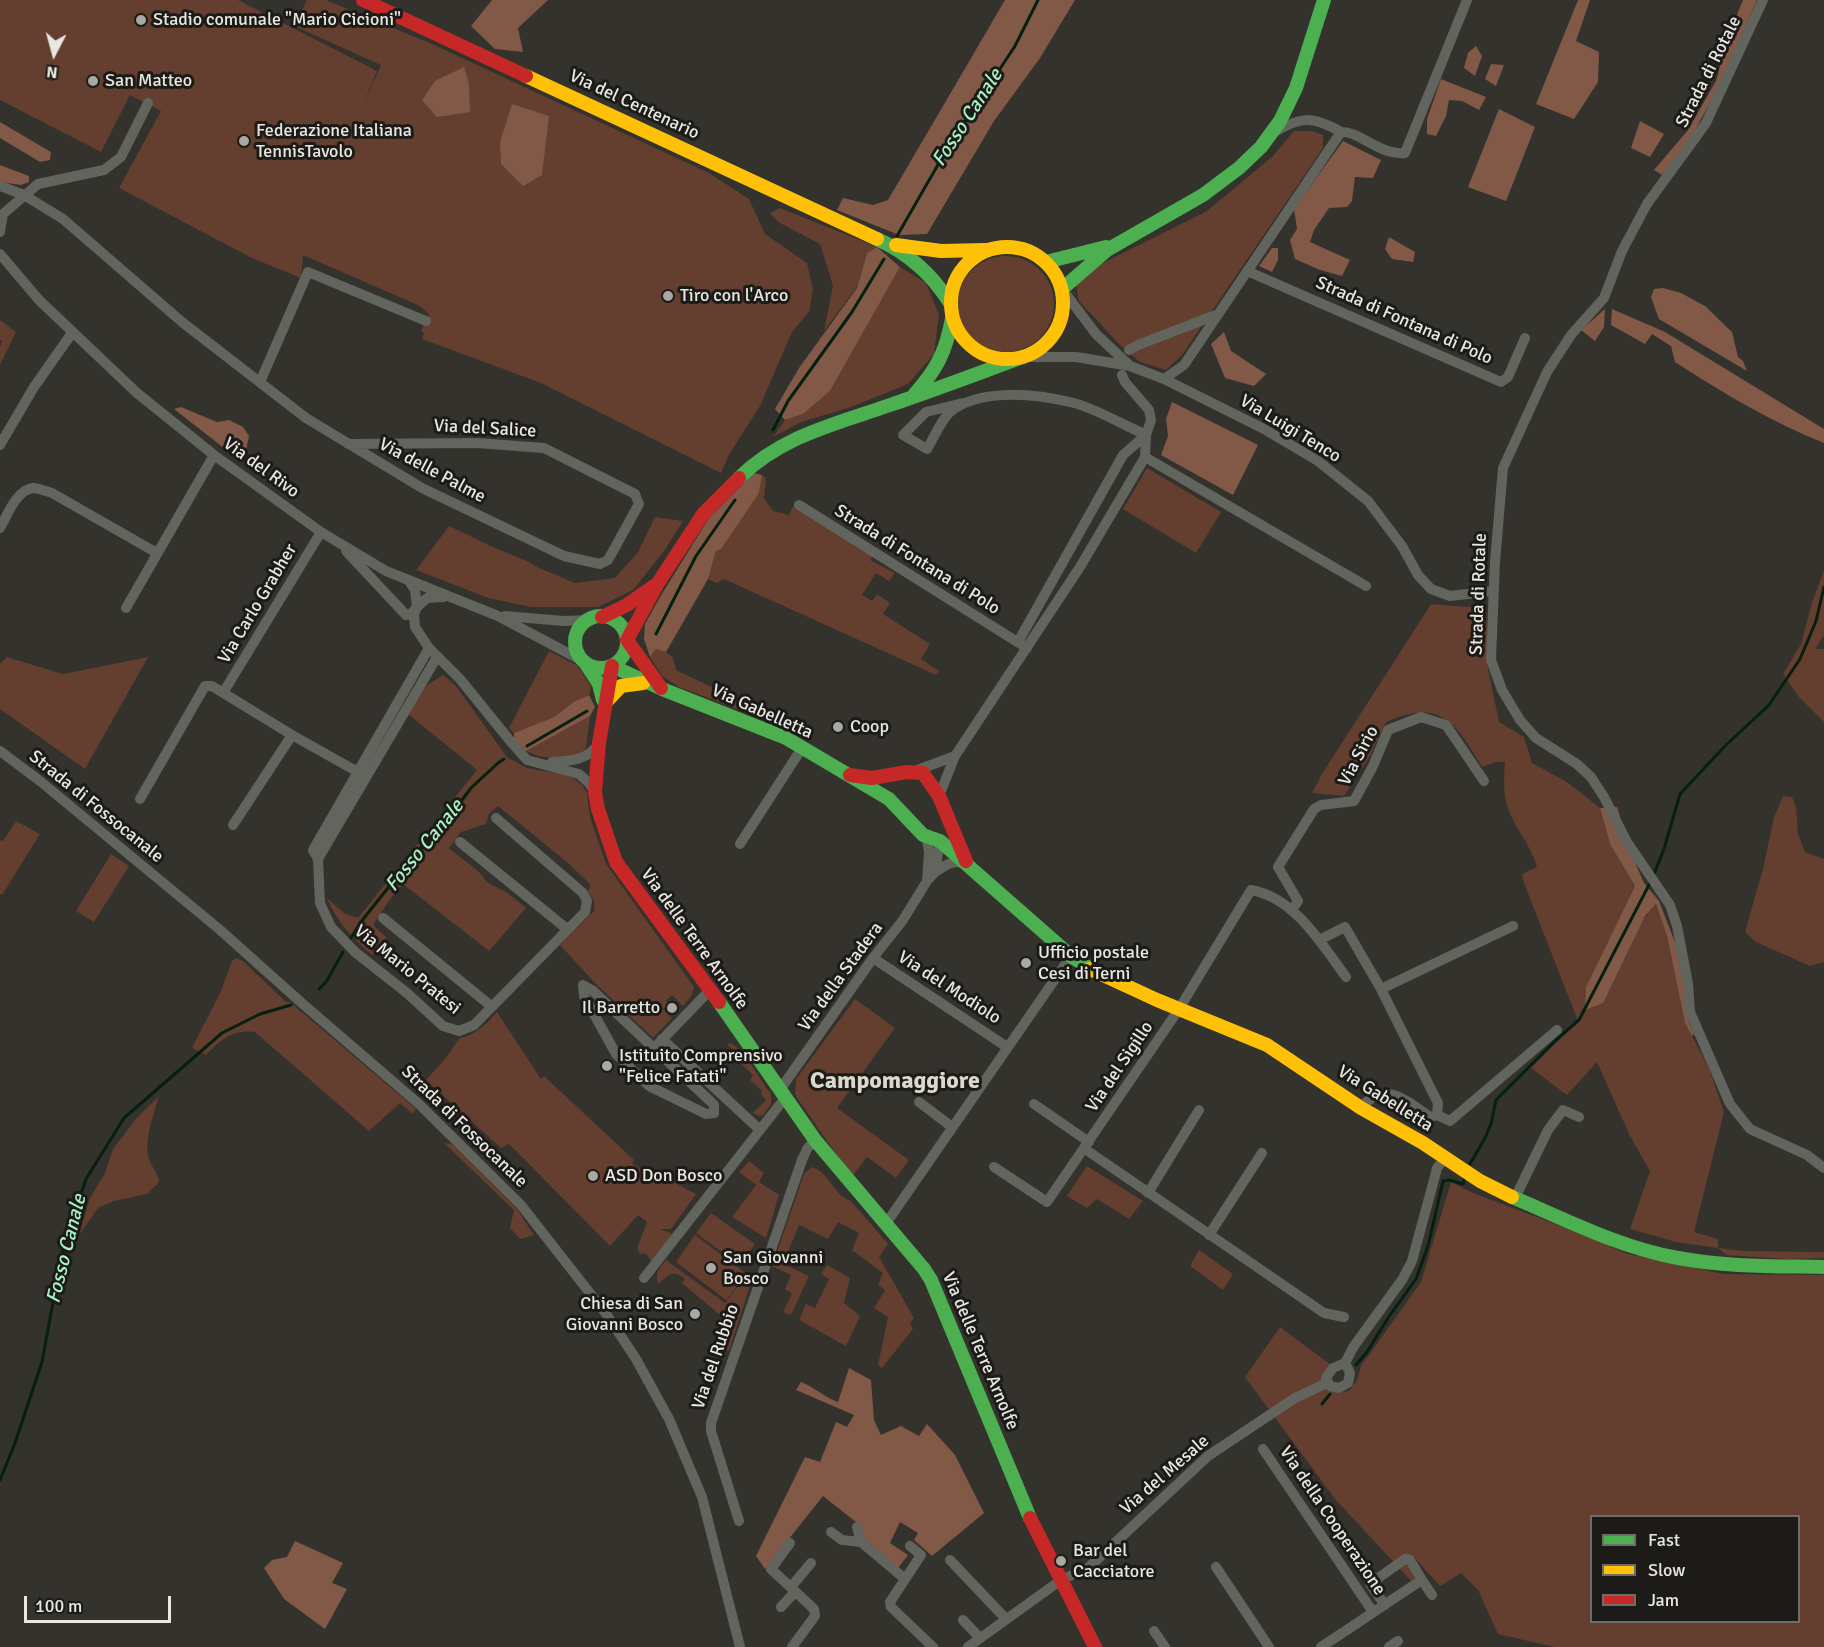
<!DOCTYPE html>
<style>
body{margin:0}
#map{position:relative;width:1824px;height:1647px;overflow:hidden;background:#33322d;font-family:Signika,sans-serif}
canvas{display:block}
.legend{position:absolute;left:1590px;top:1515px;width:210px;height:108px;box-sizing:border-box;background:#1c1b17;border:2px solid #6e6d68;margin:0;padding:8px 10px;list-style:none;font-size:18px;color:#e8e7e2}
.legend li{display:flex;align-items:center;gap:12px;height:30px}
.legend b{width:30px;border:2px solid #6e6d68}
.north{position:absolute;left:24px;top:24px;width:60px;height:60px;-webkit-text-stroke:4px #1c1b17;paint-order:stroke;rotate:186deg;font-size:16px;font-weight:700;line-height:24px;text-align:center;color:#e8e7e2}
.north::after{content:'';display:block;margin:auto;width:21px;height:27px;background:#e8e7e2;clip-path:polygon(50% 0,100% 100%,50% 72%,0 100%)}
.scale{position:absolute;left:24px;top:1596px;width:147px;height:27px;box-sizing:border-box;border:3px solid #e8e7e2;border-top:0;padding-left:8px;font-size:18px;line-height:21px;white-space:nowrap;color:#e8e7e2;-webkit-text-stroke:4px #1c1b17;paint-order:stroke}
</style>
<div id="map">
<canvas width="1824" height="1647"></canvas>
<ul class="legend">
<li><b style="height:8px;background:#4caf50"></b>Fast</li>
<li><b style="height:8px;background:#ffc107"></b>Slow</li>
<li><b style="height:8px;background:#c62828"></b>Jam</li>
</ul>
<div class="north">N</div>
<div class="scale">100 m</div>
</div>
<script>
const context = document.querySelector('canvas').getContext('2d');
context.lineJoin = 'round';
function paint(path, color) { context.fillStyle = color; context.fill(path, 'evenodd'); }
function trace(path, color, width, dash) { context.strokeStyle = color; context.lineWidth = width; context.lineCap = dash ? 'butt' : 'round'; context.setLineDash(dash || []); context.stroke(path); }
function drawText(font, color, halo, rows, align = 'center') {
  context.font = font + ' Signika,sans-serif'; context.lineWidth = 6; context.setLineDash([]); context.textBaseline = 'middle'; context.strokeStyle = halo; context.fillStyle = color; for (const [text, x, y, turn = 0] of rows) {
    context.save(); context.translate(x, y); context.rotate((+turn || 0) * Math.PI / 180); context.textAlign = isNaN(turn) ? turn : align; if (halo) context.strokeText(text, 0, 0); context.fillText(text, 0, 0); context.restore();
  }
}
const green = new Path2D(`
 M0,0h238l139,71 -15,37 19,-43 -87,-39 13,-26h19l106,44 277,129 40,26 16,35 42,29 6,26 -4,23 -17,20 -32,74 -30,47 -9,20 -180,-90 -119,-44 2,-6 -3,-2 8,-17 -9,-8 -117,-51 -2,23 -49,-20 -133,-70 42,-77 -31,-16 -29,57 -101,-52z
 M1294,131h18l11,4v13l-141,207 -16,15 -26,-8 -18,-15 -43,-46 -3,-17 27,-21 104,-52 65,-54z
 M780,208l97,39 -10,6 -10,34 -33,44 9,-45 -13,-42 -42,-22 -8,-9z
 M958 304a48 48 0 1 1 96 0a48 48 0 1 1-96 0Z
 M900,267l26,16 13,32 -5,39 -26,30 -57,23 -50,15 -28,15 12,-17 18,-6 27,-23z
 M0,320l16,12 -16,33v-18l2,-6 -2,-2z
 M1147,468l74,44 -25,41 -73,-44z
 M762,475l4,3 -2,20 9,13 16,4 4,-9 80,50 -3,4 25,13 -6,8 -13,-8 -14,22 10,6 5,-7 13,9 -7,11 47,30 -9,15 18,12 -3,4 -212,-96 -7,4 -9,-4 8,-28 43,-58z
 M655,517l28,4 -19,30 -31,39 -35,17h-67l-43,-9 -72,-28 33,-44 46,22 32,13 10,6 38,16 40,-5 23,-26z
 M1824,571v64l-9,14h9v73l-25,-25 -16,-23 18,-30 11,-42z
 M1431,604l37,3 18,-3 2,65 11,53 25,15 8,26 35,19 33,26 10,36 25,42 -49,101 70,-83 11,32 18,87 24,45 15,44 -30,120 24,7v9l25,3 81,1v6l-38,1 -60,-4 -8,-7 -42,-6 -46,-13 20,-58 -20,-35 -33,-74 -30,33 -36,-27 47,-47 -54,-138 -2,-9 15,-7c-6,-22 -23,-40 -30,-61 -4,-15 -3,-29 -2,-44h-9l-14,5c-27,-45 -41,-69 -96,-45l-16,34 -26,40 -32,-3 10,-19z
 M656,649l10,3 7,6 3,12 75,36 7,11 -79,-30 -17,-11 -12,-19z
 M549,651l29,15 13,21 -2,8 -14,6 -21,16 -40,16 -5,-5z
 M7,657l56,17 85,-17 -63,112 -85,-60v-45z
 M443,675l13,11 51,71 20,11 35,6 11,4 9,7 5,8 3,24 16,47 88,123 -2,8 -9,11 -11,-11 -6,6 2,3 -5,5 9,9 -19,20 -58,-55 -35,-38 34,-34v-10l-6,-10 3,-6 -23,-22 -70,-57 -9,8 -3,10 -25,8 -12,16 29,23 10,12 18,9 20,16 -37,43 -86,-67 -15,18 -15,23 14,13 -15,17c-20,-18 -34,-31 -45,-57l17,15 14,5 119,-148 -69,-56 19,-29z
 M590,716l-4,31 -4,6c-22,6 -34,8 -56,-2z
 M1783,796l9,1 4,10 2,27 7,18 19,7v103l-14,4 -54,-24 -11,-10 18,-63 11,-52z
 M16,821l24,13 -38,61 -2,-1v-54l3,1z
 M111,854l18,12 -35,56 -18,-11z
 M236,958l7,3 43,41h4l126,107 -3,5 -13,-11 -31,28 -114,-99c-22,-3 -35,8 -49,23l-14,-7 28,-55 12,-32z
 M855,999l40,29 -58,80 72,52 -13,18 -29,-21 -15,20 -57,-82 1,-16z
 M497,1012l44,67 3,-3 90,84 -2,3 27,19 5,-5 32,17 -25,35h-11l13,5 -21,28 -6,-8 -7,-1 -2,-5 10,-26 -9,-7 -28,31 -101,-102 -8,4 -75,-68 19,-21 14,-20c19,-6 25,-13 38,-27z
 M731,1043l12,9 24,37 4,4v11l-8,11 -4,1 -6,-3 13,-13 -5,-6 1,-3 -12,-11 3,-5 -24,-23 3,-3 -5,-5z
 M159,1096c-5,18 -14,41 -11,59 1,10 10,16 11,27l-12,12 -33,7 -16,7 -19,27 11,-37 15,-25 8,-24 23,-30z
 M444,1143l8,1 65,65 17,26 -14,4 -10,-11 4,-18z
 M749,1161l15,12 -5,9 20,13 -13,43 -34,-21 24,-32 -17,-13z
 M1087,1166l56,35 -14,18 -32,-20 -10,9 -20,-12z
 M812,1167c17,5 22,29 39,34l37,43 -9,13 35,61 -4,5 3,6 -31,39 -4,-3 10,-48 -14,-9 11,-18 -7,-5 5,-12 -31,-23 7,-17 -21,-11 -10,17 -29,-14 -16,39 26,12 -18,39 -8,-3 9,-18 -7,-5 6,-14 -19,-9 32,-92z
 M1451,1182l22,11 85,32 70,29 96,20 100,1v372h-270l-56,-13 -20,-44 -17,-17 -21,13 -28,-31 3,30 -80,-86 -90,-122 35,-50 51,38 -10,14 4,10 12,4 12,-2 8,-11 4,-14 60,-84zM1592,1516h206v106h-206z
 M711,1213l44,31 -15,21 -44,-32z
 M695,1235l52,39 -21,26 -50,-38z
 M1199,1250l34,24 -10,16 -33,-24z
 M666,1260l59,43 22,-29 6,2 -24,75 -12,-6 9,-25 -44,-37 3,-4c-13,-10 -16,-4 -27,5 -3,-11 1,-16 8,-24z
 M827,1265l23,13 -6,25 16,13 -14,30 -47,-26 7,-16 9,4 14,-29 -8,-5z`);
const forest = new Path2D(`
 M492,0h56l-30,28 5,24 -28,-3 -24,-23z
 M1005,0h70l-35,58 -46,63 -67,113 -28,1 -62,-25 6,-12 30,7 15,-5z
 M1578,0h12l-14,41 23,11 -1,30 -24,37 -38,-15z
 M1743,0h14l-36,83 -27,49 -32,43 -8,-5 34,-40 28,-49 12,-45z
 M1476,46l6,10 -7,20 -11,-8 4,-15z
 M1491,64l13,1 -8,21 -11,-7z
 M464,67l5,18 1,27 -33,5 -15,-17 13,-19z
 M1441,79l45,18 -7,13 -17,-9 -13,-1 -3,16 -10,20 -9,-2v-15z
 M512,104l37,12 -7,59 -19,11 -22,-22 -1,-22z
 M1499,109l36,18 -29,74 -38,-14z
 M1640,121l24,13 -14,23 -19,-9z
 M0,122l51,30 -1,8 -10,2 -40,-24z
 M1343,141l38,19 -8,18 -18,-1 -3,24 -5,6 -18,1 -15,22 -4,12 40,18 -8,16 -22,-6 -25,-11 -5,-19 7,-11 -3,-20z
 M0,165l29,11v6l-8,3 -21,-3z
 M1389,237l26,15 -2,10 -21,-3 -7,-10z
 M877,247l23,20 -70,124 -27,23 -18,6 -10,-11 24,-41 58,-80 10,-35z
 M1272,248h6v12l-6,12 -13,-6z
 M1663,288l18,5 24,13 27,26 6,25 5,4 4,10 -88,-52 -8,-22 3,-8z
 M1605,309l-1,18 -9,14 -14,-11z
 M1612,309l53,23 159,97v14c-53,-21 -101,-50 -149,-81l-4,-16 -19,-12 -7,10 -34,-19z
 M1224,332l7,19 35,23 -12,12 -29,-8 -14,-34z
 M1172,402l86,43 -25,50 -72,-40 7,-19 -2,-17z
 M181,407l36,15 12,-2 14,7 6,9 -4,19 -7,4 -64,-50z
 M754,473l8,2 -3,18 -38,56 -5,2 -8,28 -42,73 -10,-3 -6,8 -6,-18 1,-15 15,-27 49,-79z
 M589,695l6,12 -5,9 -64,35 -12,-12v-6l40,-16 21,-16z
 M1617,807l16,51 11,25 15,18 17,44 10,54 2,21 6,14 -2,2 -7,-13 -18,-87 -11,-32 -11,12 -42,87 -18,7 1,-23 49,-101 -25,-42 -10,-36z
 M849,1368l22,12 3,40 7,15 20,-9 18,10 8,-12 28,31 29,58 -52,43 -18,-16 4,-7 -18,-11 -10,21 18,12 -10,13 -34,-30 -3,-12 -38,-30 -58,73 -9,-13 49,-99 15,5 16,-40 11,5 7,-12 -58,-25 5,-8c13,5 23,15 37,20z
 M295,1541l48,22 -11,20 15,6 -22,40 -41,-30 -20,-31 8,-8 15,-3z`);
const stream = new Path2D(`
 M897,236l50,-87 68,-103 23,-46
 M773,430l15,-29 64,-89 32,-53
 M656,634l40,-78 39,-56
 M527,746l60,-35
 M1654,874l10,-25 16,-55 46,-49 43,-40 31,-46 16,-38 8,-34
 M351,938l9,-15 55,-69 28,-29 28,-37 27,-25 6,-4
 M319,989l7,-7 17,-30
 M1470,1164l15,-26 6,-14 5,-24 60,-60 23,-20 71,-137
 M1356,1365l11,-13 21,-34 28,-39 12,-33 15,-65 6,-1 14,4 2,-7
 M1322,1404l8,-10
 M0,1480l15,-37 27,-81 20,-109 24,-74 38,-61 98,-85 38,-19 31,-9`);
const street = new Path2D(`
 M1763,0l-57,123 -59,81 -25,47 -18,47 -33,37 -24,37 -44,96 -8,94 -4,98 11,30 18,30 16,18 41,26 14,13 13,20 23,45 43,63 7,21 11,58 2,28 40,92 20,25 57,26 17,13
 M1273,133c28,-17 40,-17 68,-1
 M0,186l24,9 39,24 119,103 124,96 116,70 142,68 36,8 8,-4 31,-56 -4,-10 -91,-46 -67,-5 -129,1
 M0,232l3,-18 35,-30 66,-14 17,-13 27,-54
 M0,254l39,46 98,93 77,62 107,77 65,39 112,45 83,44
 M1247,271l254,111 7,-5 17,-39
 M1062,289l34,45 34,32
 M1129,350l9,-5 78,-30
 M1023,357h53l54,9 34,13 100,50 54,32 50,40 34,45 16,29 13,14 19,7 44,-5
 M1164,379l20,-14 157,-233c19,-1 39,24 64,21l62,-153
 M260,382l48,-110 118,49
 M963,403l-37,9 -23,23 24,14c7,-11 13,-27 22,-36 30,-26 88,-19 125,-10 20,5 52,23 72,32
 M0,445l34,-58 38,-54
 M1145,457l221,129
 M799,505l228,143
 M0,528c7,-12 16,-38 33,-40 5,0 13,3 19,5l105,60
 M346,551l60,64 5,-1 6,-7 -2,-17 -7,-10
 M444,597l-17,1 -10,9 -3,8 1,12 14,21 31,31 51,63 16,18 52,14 10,9 6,9
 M126,608l88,-153
 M505,616l59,5 25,-1
 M1018,642l105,-187 23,-20
 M429,648l-116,202 5,9 2,44 11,24 24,25 52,41 36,33 16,5 15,-6 111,-113 2,-11 -4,-8 -87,-75
 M223,693l98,-161
 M0,751l40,30 179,148 85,76 115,99 102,101 86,110 29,44 33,60 33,78 38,150
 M552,762c20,-1 36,-2 47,-19
 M915,771l40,-15
 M939,796l16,-40 125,-189 65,-110 1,-22 5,-15 -2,-10 -24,-28 -3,-7
 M140,799l65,-113h7l80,49 73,41
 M233,825l59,-90
 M927,839l2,13 -2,29
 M460,842l107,87
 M740,844l62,-96
 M318,859l119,-202
 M935,872l5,-31
 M1292,910l6,-9 -20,-34 36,-58 7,-4 33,-4 19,-35 15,-36 33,-13 25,8 38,56
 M383,918l108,88
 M1319,940l26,-13 36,62 57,114 -1,12 -7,2c-23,-16 -46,-38 -69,-9
 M873,958l134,89
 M583,985l9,5 117,110 5,5v8l-8,1 -57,-28 -33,-32 -32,-58z
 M1381,989l132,-63
 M662,1039l98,91
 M658,1044l52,-54
 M779,1091l94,-133 30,-38 24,-39 8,-9 13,-8 8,-2 11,1
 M919,1102l33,25
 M1034,1104l55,38
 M1437,1115l13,6 107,-91
 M1085,1149l239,164 20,4
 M994,1167l53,35 132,-193 72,-119c44,8 70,53 95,87
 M1148,1193l51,-83
 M1515,1198l33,-68 15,-20 16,7
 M885,1225l186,-269
 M1209,1235l53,-82
 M644,1278l141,-180
 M1345,1363l5,10 -2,10 -9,5 -9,-2 -4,-8 7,-10 12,-5 9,-17 48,-66 10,-19 23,-85 2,-8 8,-10
 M1263,1449l110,163
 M739,1521l-28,-90v-8l91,-263 5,-11 8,-9
 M857,1527l4,15
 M831,1532l11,8 19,2 44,37
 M790,1543l-19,26 43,40 1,7 -23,31
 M910,1546l11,9 -31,47 1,5 42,40
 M950,1560l56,59
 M1216,1567l53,80
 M1422,1580l10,15
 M791,1587l20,-24
 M781,1607l14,-15
 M963,1620l16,17
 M1154,1631l11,16
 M968,1647l93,-67 27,-12 120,-112 87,-58 32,-15
 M1321,1647c34,-22 67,-45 101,-67l-12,-20 -5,-1 -35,25 15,21
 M1389,1647l9,-6`);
const fast = new Path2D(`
 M877,239c31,14 55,35 73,64
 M1046,262l60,-15
 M1062,289l45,-39 96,-55 36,-27 22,-21 19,-26 16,-33 28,-88
 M914,395c23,-26 32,-43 38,-77
 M739,478c42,-42 97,-54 151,-73 44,-15 89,-32 133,-48
 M575 642a26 26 0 1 1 52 0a26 26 0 1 1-52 0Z
 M586,664l13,20 4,16
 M612,666l50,23 124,49 103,61 34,36 17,6 131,115 19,13
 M719,1002l96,138 109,129 7,11 99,238
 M1512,1197c53,22 108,51 166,61 48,9 98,8 146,9`);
const slow = new Path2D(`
 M526,76l351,163
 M896,245l45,6 44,-1
 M951 303a56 56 0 1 1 112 0a56 56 0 1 1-112 0Z
 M607,701l14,-15 22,-3
 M1090,969l67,31 110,45 94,63 62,35 57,38 32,16`);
const jam = new Path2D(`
 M363,0l163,76
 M602,617l25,-12 27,-19
 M612,666l-13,77 -4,49 3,17 18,53 103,140
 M661,688l-34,-48 31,-57 45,-69 36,-36
 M850,775l22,3 35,-6 16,1 16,23 27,65
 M1030,1518l65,129`);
const markers = [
 [141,20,6,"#a9a8a3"],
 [93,81,6,"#a9a8a3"],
 [244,141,6,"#a9a8a3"],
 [668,296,6,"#a9a8a3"],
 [838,727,6,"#a9a8a3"],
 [1026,963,6,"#a9a8a3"],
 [672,1008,6,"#a9a8a3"],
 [607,1066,6,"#a9a8a3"],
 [593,1176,6,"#a9a8a3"],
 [711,1268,6,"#a9a8a3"],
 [695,1314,6,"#a9a8a3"],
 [1061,1561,6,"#a9a8a3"]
];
const poiNames = [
 ["Stadio comunale \"Mario Cicioni\"",153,20],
 ["San Matteo",105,81],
 ["Federazione Italiana",256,131],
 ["TennisTavolo",256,152],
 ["Tiro con l'Arco",680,296],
 ["Coop",850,727],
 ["Ufficio postale",1038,953],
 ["Cesi di Terni",1038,974],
 ["Il Barretto",660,1008,"right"],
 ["Istituito Comprensivo",619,1056],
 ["\"Felice Fatati\"",619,1077],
 ["ASD Don Bosco",605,1176],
 ["San Giovanni",723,1258],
 ["Bosco",723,1279],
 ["Chiesa di San",683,1304,"right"],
 ["Giovanni Bosco",683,1325,"right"],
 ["Bar del",1073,1551],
 ["Cacciatore",1073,1572]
];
const streetNames = [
 ["Strada di Rotale",1709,72,-63],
 ["Via del Centenario",634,105,25],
 ["Strada di Fontana di Polo",1404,321,24],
 ["Via del Salice",485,429,3],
 ["Via Luigi Tenco",1290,429,31],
 ["Via del Rivo",261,468,36],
 ["Via delle Palme",432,471,28],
 ["Strada di Fontana di Polo",917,560,32],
 ["Strada di Rotale",1479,594,-88],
 ["Via Carlo Grabher",258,604,-59],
 ["Via Gabelletta",762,712,24],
 ["Via Sirio",1359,756,-62],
 ["Strada di Fossocanale",96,807,39],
 ["Via delle Terre Arnolfe",694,939,54],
 ["Via Mario Pratesi",407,970,39],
 ["Via della Stadera",841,977,-54],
 ["Via del Modiolo",949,988,33],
 ["Via del Sigillo",1120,1067,-56],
 ["Via Gabelletta",1385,1099,32],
 ["Strada di Fossocanale",464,1127,44],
 ["Via delle Terre Arnolfe",980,1351,67],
 ["Via del Rubbio",716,1357,-71],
 ["Via del Mesale",1165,1475,-41],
 ["Via della Cooperazione",1332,1521,56]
];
const waterNames = [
 ["Fosso Canale",968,118,-57],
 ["Fosso Canale",425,846,-51],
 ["Fosso Canale",67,1249,-76]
];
const districtNames = [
 ["Campomaggiore",895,1082]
];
paint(green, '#643e2e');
paint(forest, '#825947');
trace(stream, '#05200f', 3);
trace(street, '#62645e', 10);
trace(fast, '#4caf50', 14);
trace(slow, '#ffc107', 14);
trace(jam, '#c62828', 14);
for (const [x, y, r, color] of markers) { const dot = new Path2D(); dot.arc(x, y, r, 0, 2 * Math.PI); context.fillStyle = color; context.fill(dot); trace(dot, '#1c1b17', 2); }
drawText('18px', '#e8e7e2', '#1c1b17', poiNames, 'left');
drawText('18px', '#e8e7e2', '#1c1b17', streetNames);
drawText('italic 20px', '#a8f3c4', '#1c1b17', waterNames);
drawText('bold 24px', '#dad8cc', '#1c1b17', districtNames);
</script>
